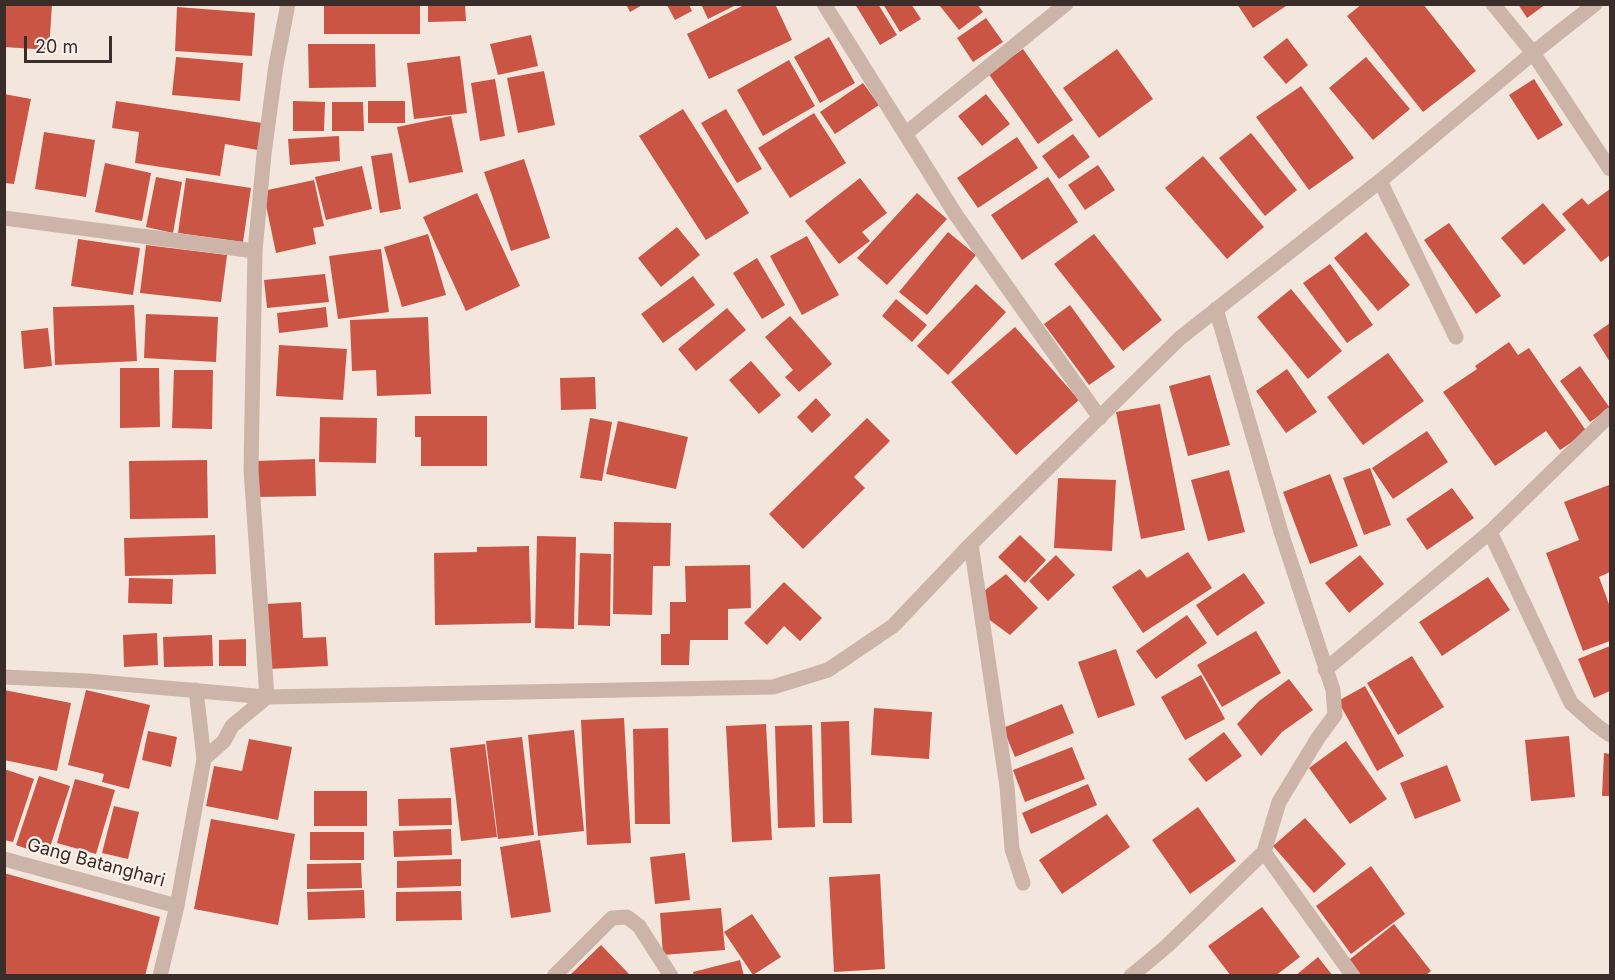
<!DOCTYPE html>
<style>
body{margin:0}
#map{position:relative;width:1615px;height:980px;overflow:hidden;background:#f3e6dd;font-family:Inter,sans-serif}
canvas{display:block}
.frame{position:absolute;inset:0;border:6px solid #392c29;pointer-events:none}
.scale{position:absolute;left:24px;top:36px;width:88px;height:27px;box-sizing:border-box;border:3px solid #392c29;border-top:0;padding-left:8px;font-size:18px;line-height:21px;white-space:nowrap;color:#392c29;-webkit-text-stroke:4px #fbf1ea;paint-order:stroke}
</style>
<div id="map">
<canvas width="1615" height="980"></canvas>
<div class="frame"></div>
<div class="scale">20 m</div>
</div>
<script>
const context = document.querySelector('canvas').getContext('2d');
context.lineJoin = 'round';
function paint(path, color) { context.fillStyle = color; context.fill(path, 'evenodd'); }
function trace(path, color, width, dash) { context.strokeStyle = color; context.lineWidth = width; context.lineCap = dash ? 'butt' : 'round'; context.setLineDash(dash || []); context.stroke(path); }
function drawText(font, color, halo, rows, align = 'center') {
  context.font = font + ' Inter,sans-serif'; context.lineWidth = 4.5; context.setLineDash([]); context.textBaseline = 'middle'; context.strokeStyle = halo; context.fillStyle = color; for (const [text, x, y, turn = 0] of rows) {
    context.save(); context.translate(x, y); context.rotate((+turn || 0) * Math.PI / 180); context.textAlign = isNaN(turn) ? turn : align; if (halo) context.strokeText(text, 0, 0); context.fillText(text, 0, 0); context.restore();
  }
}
const building = new Path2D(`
 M4,4h48l-3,46 -45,-3z
 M324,4h96v30h-96z
 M428,4h37l1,17 -38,1z
 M626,4h18l-14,8z
 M701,4h37l-30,15z
 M746,4h29l17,36 -83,39 -22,-45z
 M855,4h23l19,31 -17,10z
 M883,4h28l10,15 -21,13z
 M942,4h35l6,8 -24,18 -19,-24z
 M1237,4h52l-36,24z
 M1362,4h61l53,67 -53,41 -76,-96z
 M1518,4h28l-19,14z
 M667,5h22l3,6 -17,9z
 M177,7l78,6 -3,43 -77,-5z
 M986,18l17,24 -30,20 -16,-24z
 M531,35l7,31 -40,9 -8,-31z
 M829,37l26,46 -35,20 -26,-46z
 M1287,38l21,27 -22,19 -23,-27z
 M308,44h67l1,43 -67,1z
 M1023,49l50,71 -35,24 -50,-71z
 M1117,49l36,50 -54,39 -36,-50z
 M460,56l7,57 -53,6 -7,-56z
 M176,57l67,6 -3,38 -68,-6z
 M1366,57l44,52 -37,31 -44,-52z
 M789,60l26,46 -52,30 -26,-46z
 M544,71l11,54 -37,8 -11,-55z
 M495,79l10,57 -25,5 -9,-58z
 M1534,79l29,46 -25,15 -29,-45z
 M863,83l16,22 -44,29 -15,-22z
 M1301,86l53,72 -45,32 -53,-73z
 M4,94l27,5 -17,85 -10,-1z
 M986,94l24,30 -28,22 -24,-30z
 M116,101l146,22 -4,27 -33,-6 -5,32 -85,-13 4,-31 -27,-4z
 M293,101l32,1 -1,29h-31z
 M368,101h37v22h-37z
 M332,102h31l1,29h-32z
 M683,109l66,104 -43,27 -67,-104z
 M726,109l36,60 -25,14 -36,-60z
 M814,113l32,50 -56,35 -32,-50z
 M451,116l12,56 -54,11 -12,-56z
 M44,132l51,8 -9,57 -51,-8z
 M1251,133l46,57 -32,26 -46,-58z
 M1073,134l17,23 -31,22 -17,-23z
 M339,136l1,25 -50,4 -2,-26z
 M1017,137l21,31 -60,40 -21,-30z
 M392,153l9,56 -21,4 -9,-57z
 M1203,156l61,71 -37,32 -62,-71z
 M524,159l26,79 -39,13 -27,-79z
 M105,163l46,10 -9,48 -47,-9z
 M1098,165l17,25 -30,20 -17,-25z
 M362,166l10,43 -46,11 -11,-43z
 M156,177l26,5 -9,51 -27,-6z
 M1048,177l30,45 -56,38 -31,-45z
 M186,178l65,10 -8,54 -65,-9z
 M860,178l27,35 -25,19 8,9 -31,23 -34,-43z
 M314,180l10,46 -11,2 3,16 -40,9 -13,-62z
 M1610,189v66l-9,7 -39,-48 20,-16 6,7z
 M477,193l43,93 -54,25 -43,-94z
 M917,193l30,26 -60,66 -30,-27z
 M1543,203l23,27 -42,35 -23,-27z
 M1449,223l52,73 -25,18 -52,-74z
 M677,227l23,28 -39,32 -23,-29z
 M948,232l28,23 -49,60 -28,-23z
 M1366,232l44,53 -32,26 -44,-53z
 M428,234l18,61 -44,12 -18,-60z
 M1094,234l68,86 -39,31 -69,-87z
 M807,236l32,59 -37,20 -32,-59z
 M78,239l62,9 -7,47 -62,-9z
 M146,245l81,10 -6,47 -81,-9z
 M381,249l8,63 -51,7 -9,-63z
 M757,258l28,47 -23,14 -29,-46z
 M1330,264l43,61 -26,18 -44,-60z
 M325,274l4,28 -62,6 -3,-28z
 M693,276l22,29 -52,38 -22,-29z
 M976,284l30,28 -58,63 -31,-29z
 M1291,289l51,62 -34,28 -51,-62z
 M896,299l31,26 -15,17 -30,-26z
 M134,305l3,56 -82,4 -2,-58z
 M1070,305l45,62 -26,18 -45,-61z
 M326,307l2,20 -49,6 -2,-20z
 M727,308l19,22 -50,41 -18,-22z
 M146,314l72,3 -2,45 -72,-4z
 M790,316l42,48 -33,28 -14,-15 8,-7 -28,-33z
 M428,317l3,77 -54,2 -1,-26 -24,1 -2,-51z
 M1610,323v39l-17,-27z
 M1015,327l64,73 -63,55 -65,-73z
 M48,328l4,38 -28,3 -3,-38z
 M1509,342l9,13 11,-7 58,84 -27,18 -14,-19 -51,35 -52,-74 34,-23 -2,-3z
 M279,345l68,4 -4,51 -67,-4z
 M1388,353l36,48 -61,44 -36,-48z
 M751,361l30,34 -22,19 -30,-34z
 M1580,366l30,42 -20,14 -30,-41z
 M120,368h39l1,59 -40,1z
 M1287,369l30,43 -31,21 -30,-42z
 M174,370h39l-1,59 -40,-1z
 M1210,375l20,70 -42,11 -19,-70z
 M595,377l1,32 -35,1 -1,-32z
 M816,398l15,17 -19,18 -15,-16z
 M1160,404l25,126 -44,9 -25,-127z
 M415,416h72v50h-66v-29h-6z
 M320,417l57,1 -1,45 -57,-1z
 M590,418l22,4 -10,59 -22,-3z
 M867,418l23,23 -36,36 11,11 -62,61 -34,-35z
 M618,421l70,16 -12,52 -70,-15z
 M1427,431l21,31 -55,37 -21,-31z
 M315,459l1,37 -59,1 -1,-36z
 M207,460l1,58 -78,1 -1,-58z
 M1370,468l21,57 -27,10 -21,-57z
 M1229,470l16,62 -37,9 -17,-61z
 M1330,474l28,72 -48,18 -27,-72z
 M1058,478l58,2 -4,71 -58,-3z
 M1609,485l1,5v82l-11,5 10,27h1v37l-27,10 -37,-98 33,-13 -15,-38z
 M1452,488l22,30 -47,32 -21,-31z
 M614,522l57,1 -1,43h-17l-1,49 -39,-1z
 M215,535l1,39 -91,2 -1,-38z
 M1020,535l26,25 -21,23 -27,-26z
 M537,536l39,1 -2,92 -39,-1z
 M529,546l2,77 -96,2 -1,-72 43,-1v-5z
 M1188,552l24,36 -69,45 -31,-46 28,-18 7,9z
 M580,553l31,1 -1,72 -32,-1z
 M1056,555l19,20 -27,26 -19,-20z
 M1360,555l24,29 -35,29 -24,-30z
 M750,565l1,43 -23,1v31h-38l-1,25h-28v-31h9v-32h16l-1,-36z
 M1244,573l21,30 -48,33 -21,-31z
 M1006,574l32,34 -28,27 -23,-17 -3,-27z
 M1488,577l22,33 -68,46 -23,-34z
 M129,578l44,1 -1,25 -44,-1z
 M784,582l38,36 -22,23 -16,-15 -17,19 -23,-22z
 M301,602l2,36 23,-1 2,29 -59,3 -3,-65z
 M1187,615l20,28 -51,36 -20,-28z
 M1256,631l25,42 -59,34 -25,-42z
 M157,633l1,32 -34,2 -1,-32z
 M212,635l1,31 -49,1 -1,-30z
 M246,639v27h-27v-26z
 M1610,646v45l-16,7 -16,-39z
 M1116,649l19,56 -37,13 -20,-56z
 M1412,656l32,51 -46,28 -31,-52z
 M1201,675l24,44 -40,21 -24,-43z
 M1289,679l24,31 -31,22 -21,24 -24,-32 22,-23z
 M1365,686l39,70 -27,15 -39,-70z
 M4,690l67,13 -14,68 -53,-11z
 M86,690l64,15 -21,84 -27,-7 2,-8 -36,-9z
 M1062,704l12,29 -59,24 -12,-29z
 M874,708l58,4 -3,47 -58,-4z
 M624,718l7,125 -44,2 -6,-125z
 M849,721l3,102h-29l-2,-101z
 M766,724l6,116 -40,2 -6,-116z
 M812,725l3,102 -37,1 -3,-102z
 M668,728l2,96h-35l-2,-95z
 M574,730l10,101 -46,5 -10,-101z
 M148,731l29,6 -6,30 -29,-7z
 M1224,732l18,24 -36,26 -18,-23z
 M1569,736l6,61 -44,4 -6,-61z
 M522,737l12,98 -36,4 -12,-98z
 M249,739l43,8 -14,73 -72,-14 8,-40 28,5z
 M1346,741l41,58 -37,25 -41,-56z
 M485,744l12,93 -36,4 -11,-93z
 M1072,747l13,32 -60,23 -12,-32z
 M1604,753l6,1v42h-8z
 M1447,765l14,36 -46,18 -15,-36z
 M4,769l30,10 -21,63 -9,-2z
 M39,776l31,10 -23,70 -31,-11z
 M75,779l40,11 -19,64 -39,-11z
 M1088,784l9,21 -66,29 -9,-21z
 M314,791h53v35h-53z
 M451,798l1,27 -53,1 -1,-27z
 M114,806l25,6 -11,47 -26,-6z
 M1198,807l38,54 -46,33 -38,-54z
 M1107,814l23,33 -68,47 -23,-34z
 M1305,818l41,46 -32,29 -41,-47z
 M211,819l84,15 -17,91 -84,-16z
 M451,829l1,26 -58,2 -1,-26z
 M310,832h54v28h-54z
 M540,840l11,72 -40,6 -11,-71z
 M685,853l5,47 -35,4 -5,-47z
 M461,859v27l-64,2v-27z
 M361,863l1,25 -55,1v-25z
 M1371,866l34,48 -54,40 -35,-48z
 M4,873l156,44 -15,59h-141z
 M880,874l5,95 -51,3 -5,-95z
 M364,890l1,28 -57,2 -1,-28z
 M461,891l1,29 -66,1v-29z
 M1262,907l38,50 -25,19h-44l-23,-30z
 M721,908l4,42 -62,5 -3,-42z
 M752,914l29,43 -28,18 -29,-43z
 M1394,924l37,47 -6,5h-63l-13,-16z
 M601,945l30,31h-62z
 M1318,957l15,19h-38z
 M740,960l4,16h-50l-1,-4z`);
const minor = new Path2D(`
 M824,4l132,211 144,203
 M1493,4l40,49 77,116
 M905,134l161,-130
 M1380,181l76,156
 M4,218l251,33
 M1490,532l81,171 25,22 14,10
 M971,544l36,243 5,62 11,34
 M1325,670l165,-138 120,-117
 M4,677l84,4 179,16 -16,-227 4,-219 9,-97 12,-89 12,-61
 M196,690l8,69
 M1264,852l89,124
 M4,859l173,47
 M160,976l17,-70 27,-147 20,-18 8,-15 35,-29 506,-10 55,-17 65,-44 78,-82 209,-206 200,-157 153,-128 62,-49
 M554,976l58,-58 15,-1 12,9 32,50
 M1131,976l36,-30 97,-94 15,-50 39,-64 17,-23 -2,-25 -52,-158 -65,-223`);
const streetNames = [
 ["Gang Batanghari",96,863,15]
];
paint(building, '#ca5545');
trace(minor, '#ccb5a8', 15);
drawText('18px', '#392c29', '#fbf1ea', streetNames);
</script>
